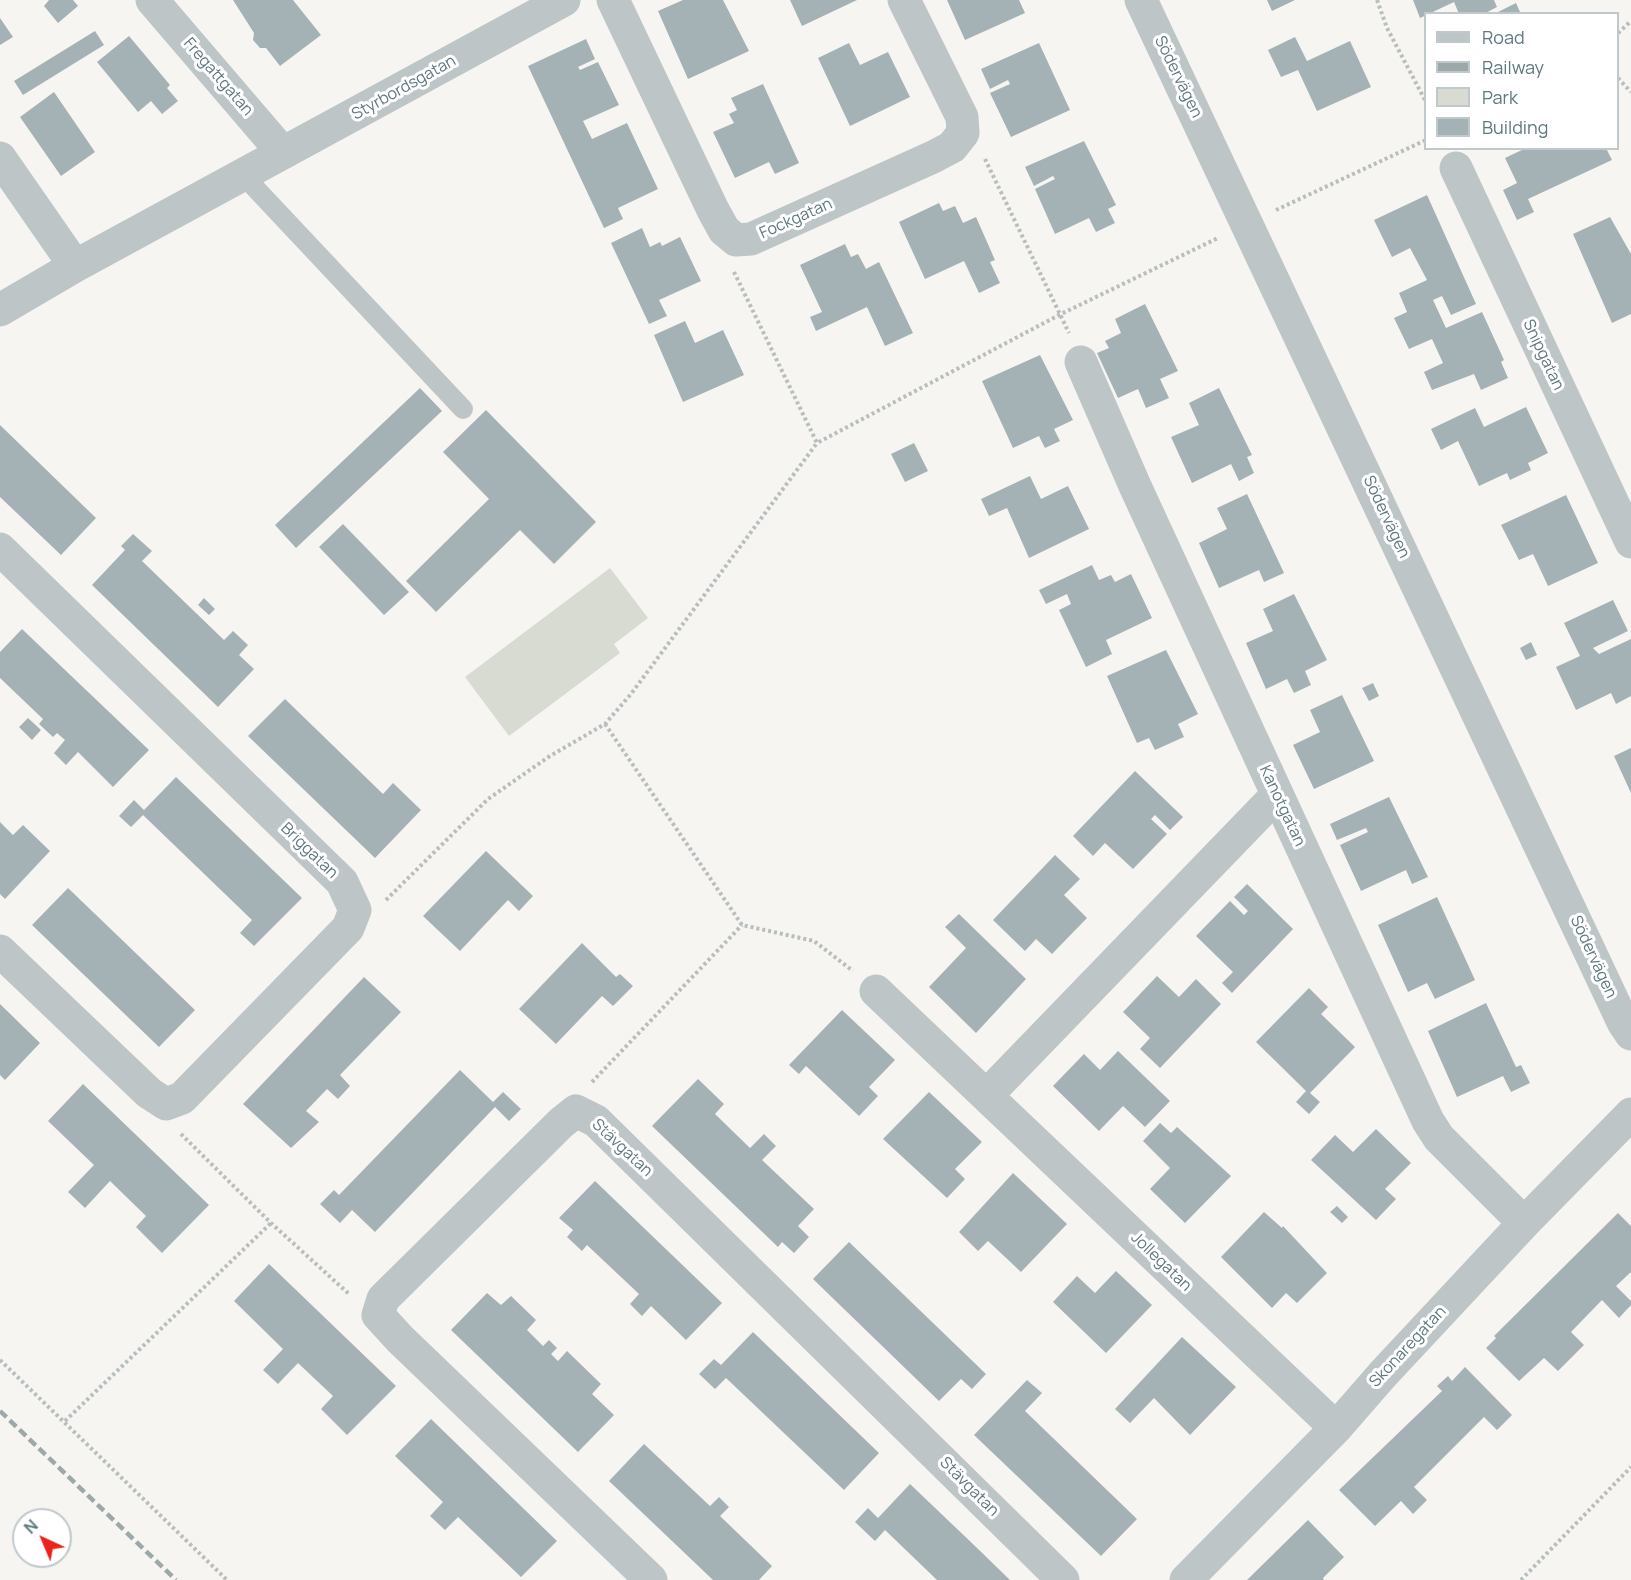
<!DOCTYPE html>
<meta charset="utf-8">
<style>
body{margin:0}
#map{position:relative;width:1631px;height:1580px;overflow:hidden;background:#f6f5f2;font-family:Manrope,sans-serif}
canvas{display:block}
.legend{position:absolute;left:1424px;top:12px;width:195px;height:138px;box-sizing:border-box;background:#fff;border:2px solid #bfc9cc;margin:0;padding:8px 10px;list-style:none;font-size:18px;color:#5f787f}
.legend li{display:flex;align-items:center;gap:12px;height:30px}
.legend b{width:30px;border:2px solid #bfc9cc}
.north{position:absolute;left:12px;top:1508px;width:60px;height:60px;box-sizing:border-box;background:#fff;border:2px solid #bfc9cc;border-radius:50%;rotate:316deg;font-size:16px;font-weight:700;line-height:24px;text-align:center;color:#5f787f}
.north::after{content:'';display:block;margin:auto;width:21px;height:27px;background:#ec221c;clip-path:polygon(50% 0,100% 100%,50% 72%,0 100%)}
</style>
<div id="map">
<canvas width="1631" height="1580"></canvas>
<ul class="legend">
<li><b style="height:8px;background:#bec5c7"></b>Road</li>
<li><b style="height:8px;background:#9da8ab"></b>Railway</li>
<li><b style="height:16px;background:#d7dbd1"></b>Park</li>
<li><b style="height:16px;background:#a5b2b5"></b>Building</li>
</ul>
<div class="north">N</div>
</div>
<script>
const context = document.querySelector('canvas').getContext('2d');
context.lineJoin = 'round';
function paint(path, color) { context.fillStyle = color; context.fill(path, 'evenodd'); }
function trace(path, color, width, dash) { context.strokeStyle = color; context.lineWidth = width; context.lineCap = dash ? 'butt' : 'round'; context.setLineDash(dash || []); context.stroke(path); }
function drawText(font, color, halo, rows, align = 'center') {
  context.font = font + ' Manrope,sans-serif'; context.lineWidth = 6; context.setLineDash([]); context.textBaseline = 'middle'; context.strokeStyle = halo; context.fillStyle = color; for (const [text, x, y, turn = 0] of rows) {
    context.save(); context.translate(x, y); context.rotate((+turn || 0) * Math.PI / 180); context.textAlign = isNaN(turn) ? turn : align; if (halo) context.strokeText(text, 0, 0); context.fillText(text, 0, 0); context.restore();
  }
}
const green = new Path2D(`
 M610,568l38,50 -34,26 6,9 -111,83 -44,-59z`);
const building = new Path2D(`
 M49,0h24l5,6 -20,17 -14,-17z
 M233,0h60l28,35 -41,31 -14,-18h-6l-7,-8 1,-7z
 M683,0h40l26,51 -61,28 -30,-68z
 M790,0h67l-55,26z
 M947,0h72l6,13 -60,27z
 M1267,0h28l-23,11z
 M1413,0h81l3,7 -13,7h-25l-5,-12 -34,16z
 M1516,3l5,11h-27z
 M0,18l13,19 -13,8z
 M95,31l9,14 -81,50 -9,-14z
 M129,36l41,49 -3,3 11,13 -16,13 -11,-13 -13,11 -41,-50z
 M1295,37l12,24 43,-20 21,46 -54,24 -19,-41 -17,7 -13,-27z
 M586,39l9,20 -17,8 2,3 18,-8 21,43 -36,16 9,18 35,-16 31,66 -40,19 5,11 -19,9 -76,-162z
 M849,43l11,22 28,-13 22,45 -60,29 -32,-68z
 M1039,43l31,67 -59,27 -21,-44 20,-9 -2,-4 -18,9 -9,-20z
 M763,84l36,79 -24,11 -6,-12 -34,16 -22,-46 21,-9 -5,-9 8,-4 -6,-12z
 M54,92l41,60 -34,24 -41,-59z
 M1084,141l32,64 -8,4 7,14 -19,9 -7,-14 -34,16 -20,-45 20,-10 -2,-3 -19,10 -9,-19z
 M1526,148h80l6,12 -84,39 6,13 -17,8 -14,-30 14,-7 -12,-25z
 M1427,195l49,109 -25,11 -9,-19 -9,4 13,28 36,-16 22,48 -3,2 7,16 -27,12 -7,-16 -42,16 -8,-18 19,-9 -11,-24 -23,10 -15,-31 13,-6 -8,-19 28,-13 -17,-32 -18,9 -18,-37z
 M939,203l4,8 12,-5 8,17 13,-6 19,43 -5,2 10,21 -21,10 -15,-32 -39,18 -26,-57z
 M1610,217l21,37v60l-19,9 -39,-89z
 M642,228l8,19 10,-5 2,4 18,-9 21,44 -42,19 8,16 -18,8 -38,-81z
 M845,244l6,13 7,-3 8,15 13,-7 34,71 -28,13 -18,-39 -51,24 -6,-14 12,-5 -22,-47z
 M1145,304l33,67 -18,8 9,19 -23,10 -8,-19 -20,9 -21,-45 12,-5 -4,-7 16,-8 -6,-14z
 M685,321l10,22 28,-13 21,45 -61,27 -29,-67z
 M1040,355l33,65 -19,9 6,12 -15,7 -6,-12 -26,12 -31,-67z
 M420,388l22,23 -146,137 -21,-23z
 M1219,388l33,67 -5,2 7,16 -15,8 -8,-17 -39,19 -21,-46 28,-12 -10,-22z
 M1526,407l22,46 -20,10 3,7 -21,10 -3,-7 -28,13 -21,-45 -17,9 -10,-21 44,-21 9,19z
 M486,410l110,112 -42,42 -34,-34 -84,82 -30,-31 83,-82 -46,-47z
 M0,425l96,93 -35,37 -61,-58z
 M914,443l14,28 -23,11 -14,-28z
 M1030,476l11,23 27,-13 21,43 -60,29 -22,-50 -18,8 -8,-17z
 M1247,494l37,79 -20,9 -5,-12 -40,18 -20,-45 28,-14 -10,-21z
 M1566,495l32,68 -50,23 -15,-32 -14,6 -18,-35z
 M343,524l66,68 -25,23 -65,-68z
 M133,534l19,17 -10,10 82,79 9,-9 15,14 -9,10 15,14 -36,38 -126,-122 33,-35 -4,-4z
 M1092,565l7,15 12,-5 4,7 16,-8 21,44 -46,22 6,14 -26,13 -27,-57 12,-6 -4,-10 -21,10 -7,-14z
 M1294,594l33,66 -22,11 6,14 -17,8 -7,-14 -21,10 -20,-46 27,-12 -10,-22z
 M204,598l11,11 -6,6 -11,-10z
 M1613,600l15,31 -35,17 6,6 32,-15v57l-15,8 -5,-11 -35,17 -20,-43 24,-11 -16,-33z
 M22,629l127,121 -36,37 -35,-35 -12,13 -12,-12 11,-13 -8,-7 -4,4 -14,-13 4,-5 -43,-41v-26z
 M1531,642l6,13 -11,5 -6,-12z
 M1166,650l32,64 -20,10 6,13 -29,13 -6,-12 -12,5 -30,-67z
 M1373,683l6,13 -10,5 -7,-13z
 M1342,695l32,66 -60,28 -21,-44 27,-13 -10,-22z
 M285,699l98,95 10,-11 28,27 -46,48 -127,-122z
 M28,718l13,12 -9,10 -13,-13z
 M1631,748v45l-17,-37z
 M1135,771l48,46 -13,13 -15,-15 -4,4 16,15 -34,35 -28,-26 -12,13 -20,-20z
 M176,777l126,121 -48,48 -14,-13 12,-13 -109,-105 -12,12 -12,-11 15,-16 10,10z
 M1389,797l39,80 -16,7 -6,-14 -45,21 -21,-46 28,-13 -2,-4 -29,12 -7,-16z
 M0,822l13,13 10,-10 27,26 -45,48 -5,-5z
 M486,851l47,45 -14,15 -11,-11 -48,51 -37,-35z
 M1055,855l25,24 -16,16 23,23 -35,36 -16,-15 -11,12 -32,-31z
 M1247,884l46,45 -61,64 -10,-10 11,-11 -37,-36 34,-35 14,14 4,-4 -14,-14z
 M68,888l127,122 -36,37 -127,-122z
 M1437,897l38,83 -40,19 -8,-16 -19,9 -30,-67z
 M959,914l67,65 -50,54 -47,-46 37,-39 -21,-21z
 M582,943l34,34 4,-3 13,12 -20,20 -11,-10 -46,48 -37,-35z
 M1157,976l22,21 17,-18 25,25 -61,64 -20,-19 10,-11 -27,-26z
 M364,977l37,35 -61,63 10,11 -12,13 -11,-10 -21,22 13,11 -28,26 -48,-44z
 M1309,988l19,19 -7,7 34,33 -45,46 10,9 -11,12 -13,-12 10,-11 -50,-49z
 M1486,1003l30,64 5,-2 9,18 -19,9 -8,-16 -46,21 -29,-66z
 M0,1004l40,39 -35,37 -5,-5z
 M842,1010l53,50 -26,27 9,9 -19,20 -53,-50 -7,8 -10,-9z
 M1118,1051l52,50 -25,26 -22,-21 -24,25 -46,-45 31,-32 16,16z
 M460,1070l33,32 10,-10 18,17 -12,12 -14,-14 -120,125 -23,-22 -12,13 -20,-19 14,-14 5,5z
 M698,1079l26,25 -9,10 35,34 14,-14 12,12 -14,14 52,49 -16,17 11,11 -15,16 -12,-11 -4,5 -126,-121z
 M83,1084l126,121 -47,48 -26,-26 10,-11 -36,-35 -25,27 -17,-16 26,-27 -46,-44z
 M929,1092l53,50 -27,27 10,10 -18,19 -64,-59z
 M1160,1123l11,10 6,-6 54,49 -46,47 -35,-34 20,-21 -27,-27z
 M1376,1129l35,34 -26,26 11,10 -20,21 -65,-60 24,-25 18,17z
 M1013,1173l54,51 -46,48 -33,-31 -10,10 -19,-19z
 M595,1181l127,122 -36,37 -35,-34 -9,10 -12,-12 9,-10 -52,-49 -5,6 -15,-14 6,-7 -14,-12z
 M1337,1206l11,11 -6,6 -12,-11z
 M1264,1212l18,16 1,-2 44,47 -30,30 -11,-10 -14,15 -51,-51z
 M1618,1213l13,13v46l-15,14 15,15v4l-12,13 -17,-18 -31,32 13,13 -26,26 -14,-13 -25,23 -33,-33 10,-10 -2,-2z
 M849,1242l137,132 -14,15 -11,-10 -22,22 -126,-122z
 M269,1264l127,122 -49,49 -26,-26 12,-13 -35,-33 -20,21 -15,-14 20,-21 -49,-48z
 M1116,1271l36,34 -46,48 -53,-51 24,-26 18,17z
 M487,1293l14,12 10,-9 25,24 -9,10 16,16 6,-6 8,8 -6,6 7,7 9,-10 34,33 -9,10 22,21 -36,37 -127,-122z
 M753,1332l126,121 -35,37 -118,-112 -11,11 -16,-15 15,-15 7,6z
 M1182,1337l54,50 -46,48 -36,-37 -24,25 -15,-14z
 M1465,1367l47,48 -15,15 -13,-13 -70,70 13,13 -14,14 -12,-13 -26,25 -36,-36 103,-99 -5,-5 11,-10 4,5z
 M1027,1380l15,13 -17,18 112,108 -36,37 -127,-121z
 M431,1419l126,122 -36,36 -63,-60 -13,13 -15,-14 13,-14 -48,-46z
 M644,1444l66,62 9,-9 10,10 -9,9 52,50 -13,14h-46l-104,-99z
 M910,1484l65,62 35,34h-73l-52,-50 -10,11 -20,-19 13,-14 10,10z
 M1308,1520l36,37 -21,21 1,2h-77z`);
const path = new Path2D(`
 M1377,0l10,28 39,74
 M1618,33l13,-12
 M1618,78l13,14
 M985,159l84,174
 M1276,210l150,-70
 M734,272l83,171 244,-129 157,-76
 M605,724l137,201 72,16 39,30
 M386,900l102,-101 62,-43 55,-32 26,-30 186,-251
 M592,1082l150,-157
 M181,1134l90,89 78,71
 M0,1360l227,220
 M65,1421l206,-198
 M1521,1580l110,-113`);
const lane = new Path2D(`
 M243,175l220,234`);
const street = new Path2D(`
 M152,0l131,153
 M613,0l100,210 11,20 12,10 15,-1 182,-82 19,-10 11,-14 -1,-16 -58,-117
 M1141,0l482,1022 8,12
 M0,158l75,108
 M1456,168l175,374
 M0,310l75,-44 489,-266
 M1081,362l54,124 293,635 11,17 85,85
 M0,549l342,333 13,28 -7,18 -166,170 -16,6 -17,-11 -149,-142
 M876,991l460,437
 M987,1095l290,-300
 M651,1580l-251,-241 -22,-24 5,-16 178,-176 15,-12 20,10 467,459
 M1186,1580l150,-152 47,-54 141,-151 107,-109`);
const rail = new Path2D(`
 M0,1411l176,169`);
const streetNames = [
 ["Fregattgatan",218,77,49],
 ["Södervägen",1178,77,64],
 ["Styrbordsgatan",404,88,-29],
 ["Fockgatan",796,219,-24],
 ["Snipgatan",1543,355,65],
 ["Södervägen",1386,517,65],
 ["Kanotgatan",1282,806,65],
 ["Briggatan",309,851,44],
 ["Södervägen",1593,957,65],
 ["Stävgatan",622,1148,43],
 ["Jollegatan",1161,1262,44],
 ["Skonaregatan",1408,1347,-47],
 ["Stävgatan",969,1487,45]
];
paint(green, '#d7dbd1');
paint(building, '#a5b2b5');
trace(path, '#b8bdbe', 4, [3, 3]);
trace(lane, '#bec5c7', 20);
trace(street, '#bec5c7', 33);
trace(rail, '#9da8ab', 4.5, [9, 4.5]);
drawText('16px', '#5f787f', '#fff', streetNames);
</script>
